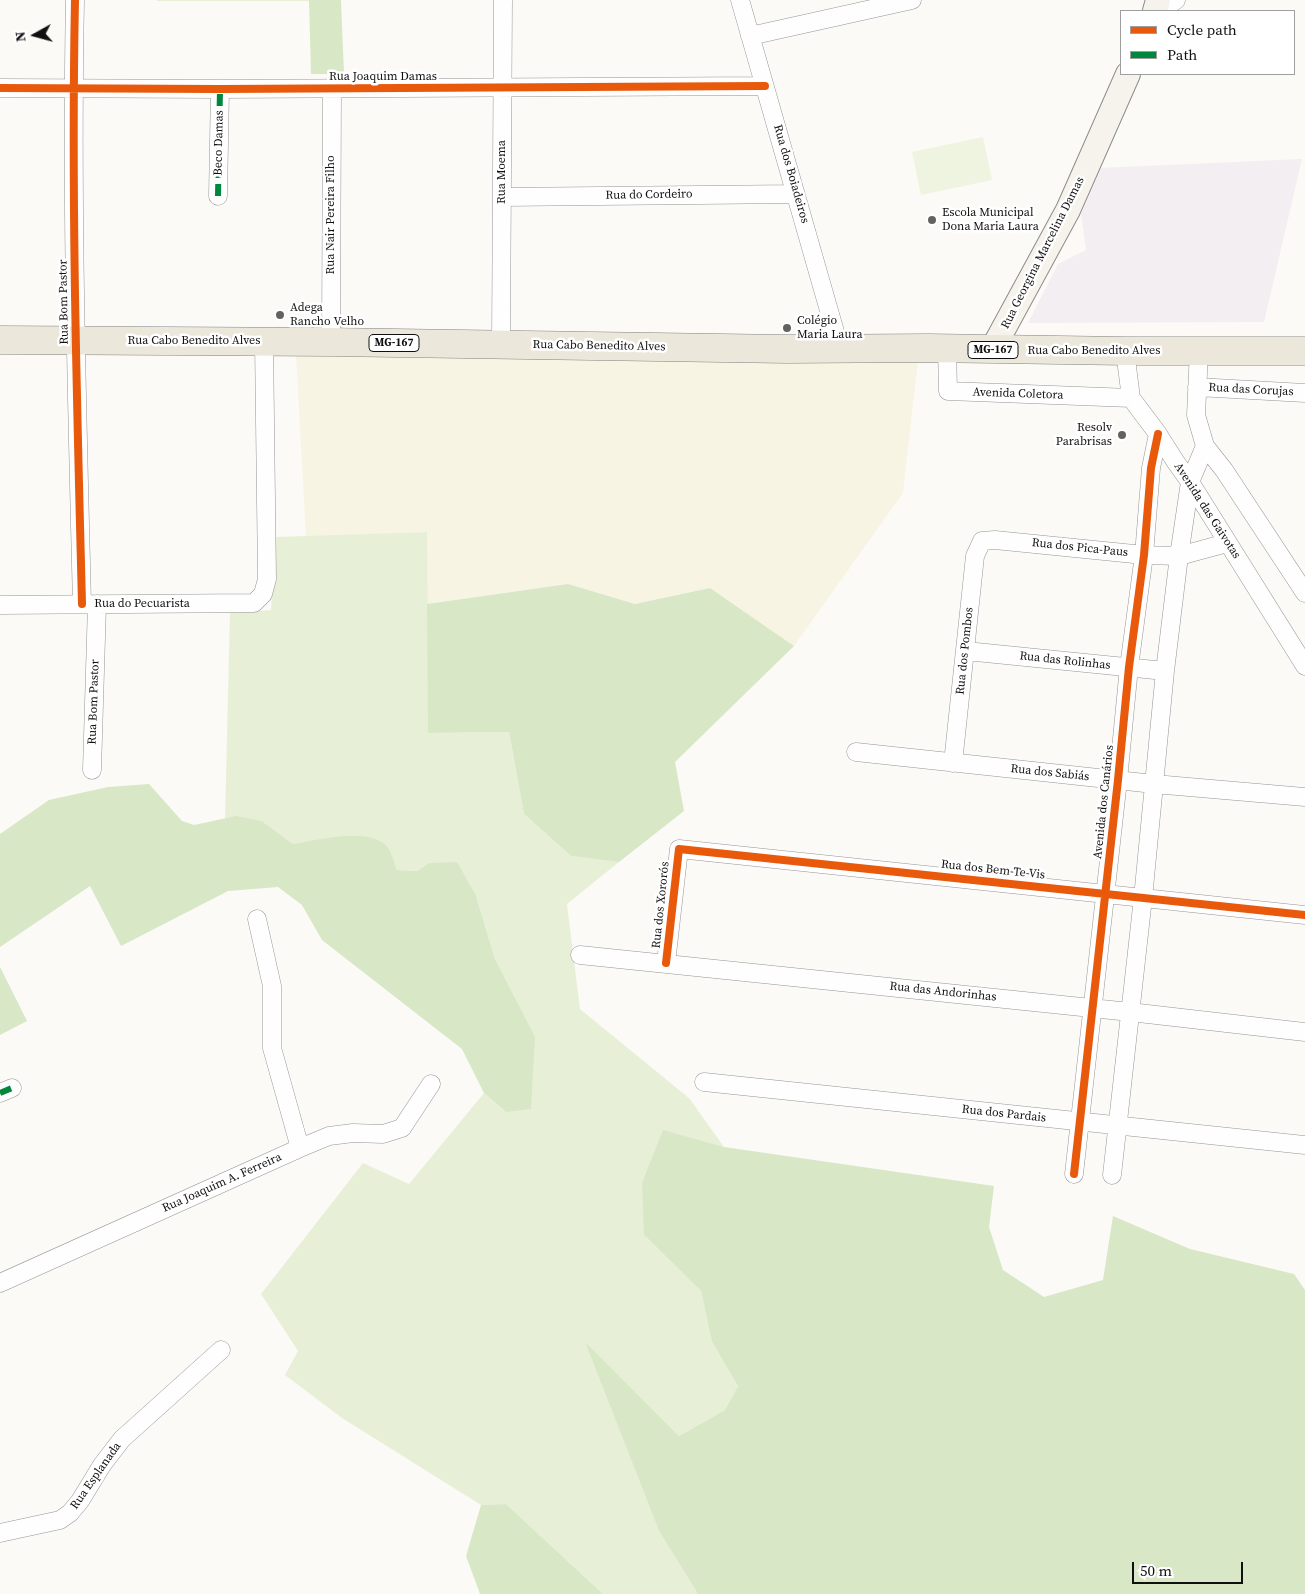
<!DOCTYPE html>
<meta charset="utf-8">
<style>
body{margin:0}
#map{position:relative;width:1305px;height:1594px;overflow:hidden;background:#fbfaf6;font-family:"Source Serif 4",serif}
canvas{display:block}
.legend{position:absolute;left:1120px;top:10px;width:175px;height:65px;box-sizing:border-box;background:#fff;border:1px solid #9f9f9f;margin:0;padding:6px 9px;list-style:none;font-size:15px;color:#101010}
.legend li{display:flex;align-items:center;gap:10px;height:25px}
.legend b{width:25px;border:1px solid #9f9f9f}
.north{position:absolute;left:10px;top:10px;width:50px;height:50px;-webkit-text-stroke:4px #fff;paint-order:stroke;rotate:263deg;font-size:14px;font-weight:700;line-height:20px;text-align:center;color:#101010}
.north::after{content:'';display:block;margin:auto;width:18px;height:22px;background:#101010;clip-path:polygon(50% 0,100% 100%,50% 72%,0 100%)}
.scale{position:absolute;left:1132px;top:1562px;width:111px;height:22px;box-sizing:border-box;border:2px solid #101010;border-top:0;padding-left:6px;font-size:15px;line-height:18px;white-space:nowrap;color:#101010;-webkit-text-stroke:4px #fff;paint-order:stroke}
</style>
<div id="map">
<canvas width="1305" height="1594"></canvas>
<ul class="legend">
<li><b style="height:6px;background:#e8590c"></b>Cycle path</li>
<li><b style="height:6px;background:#00873e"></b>Path</li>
</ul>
<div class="north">N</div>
<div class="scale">50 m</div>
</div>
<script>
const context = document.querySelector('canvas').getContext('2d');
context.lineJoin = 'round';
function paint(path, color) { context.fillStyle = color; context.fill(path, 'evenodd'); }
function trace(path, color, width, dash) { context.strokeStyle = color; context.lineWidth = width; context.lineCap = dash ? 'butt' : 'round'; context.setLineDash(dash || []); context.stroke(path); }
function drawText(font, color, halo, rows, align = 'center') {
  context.font = font + ' "Source Serif 4",serif'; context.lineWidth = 5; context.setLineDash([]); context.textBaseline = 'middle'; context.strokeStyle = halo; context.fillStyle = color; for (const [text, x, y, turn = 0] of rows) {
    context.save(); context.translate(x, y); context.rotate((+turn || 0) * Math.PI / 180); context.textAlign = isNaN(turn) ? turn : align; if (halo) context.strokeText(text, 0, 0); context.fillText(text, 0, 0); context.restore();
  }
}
const industrial = new Path2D(`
 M1302,159l-38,163 -236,1 30,-59 28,-14 -5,-36 20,-46z`);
const farmland = new Path2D(`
 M296,354l622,6 -15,133 -109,153 -84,-58 -75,16 -67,-20 -141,20v-72l-121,5z`);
const green = new Path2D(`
 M157,0h152v1h-152z
 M427,532l2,201 80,-1 15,82 47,42 48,6 -52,42 13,105 109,89 35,49 -60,-16 -20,104 57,56 11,51 26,44 -13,24 -46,26 -93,-92 73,187 39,63h-95l-97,-90 -25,1 -139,-87 -57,-43 13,-24 -37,-57 102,-131 46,21 75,-91 22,19 29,-74 -40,-79 -19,-63 -57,-25 -22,-1 -10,-24 -38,-10 -56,8 -31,-23 -37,-3 5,-205 41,-3 4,-73z`);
const forest = new Path2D(`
 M309,0h32l3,74h-33z
 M568,584l67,20 75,-16 84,58 -119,116 9,49 -65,51 -48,-6 -47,-42 -15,-82 -81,1 -1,-129z
 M149,784l33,37 12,4 42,-9 26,5 31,23c26,-4 72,-17 93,1 5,5 8,18 11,25l21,1 11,-8 28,-1 19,34 19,63 40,78 -4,72 -25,3 -22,-19 -22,-44 -140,-109 -20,-35 -24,-18 -50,4 -107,55 -31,-60 -90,61v-113l49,-34 59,-13z
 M0,967l27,54 -27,14z
 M663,1130l61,17 270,39 -5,41 14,43 41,27 59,-17 10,-64 77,33 104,25 11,16v304h-607l-39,-63 -74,-189 94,94 46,-26 13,-24 -26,-44 -11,-51 -57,-56 -2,-52z
 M506,1504l96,89 1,1h-123l-14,-38 15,-51z`);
const pitch = new Path2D(`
 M983,137l9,43 -71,15 -9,-43z`);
const street = new Path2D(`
 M75,0c-4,201 2,403 7,604
 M740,0l100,349
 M1160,11l16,-11
 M750,36l162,-36
 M0,88l220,1 545,-3
 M218,196l2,-107
 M502,197l294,-3
 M331,342l1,-254
 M501,344l2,-344
 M947,348l1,43 183,7
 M1125,351l6,47 27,36 17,27 15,21 115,184
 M1199,351l-3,64 9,31 19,24 81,123
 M1197,387l108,6
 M0,605l254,-2 9,-9 4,-15 -3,-238
 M966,651l199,20
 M856,752l298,32 151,13
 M953,763l22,-207 7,-15 13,-1 149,15 35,1 48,-13
 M92,770l5,-166
 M257,919l15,67v62l28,100
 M580,955l550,57 175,20
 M666,963l13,-114 626,66
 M704,1082l601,63
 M0,1093l12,-5
 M1074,1174l44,-394 11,-113 15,-112 7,-87 7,-34
 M1112,1175l31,-277 22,-227 14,-115 11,-74 15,-36
 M0,1283l300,-135 29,-12 24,-3 30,1 19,-6 29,-44
 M0,1533l60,-13 10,-7 10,-12 22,-36 20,-26 99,-89`);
const secondary = new Path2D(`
 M1155,11l3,-11
 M992,350l76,-140 60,-136`);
const primary = new Path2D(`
 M0,340l331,2 456,7 141,-1 197,3h180`);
const quiet = new Path2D(`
 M218,196l2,-107
 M0,1093l12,-5`);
const cycleway = new Path2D(`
 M75,0c-4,201 2,403 7,604
 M0,88l220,1 545,-3
 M666,963l13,-114 626,66
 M1074,1174l44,-394 11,-113 15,-112 7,-87 7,-34`);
const markers = [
 [932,220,5,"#626260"],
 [280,315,5,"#626260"],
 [787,328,5,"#626260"],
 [1122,435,5,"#626260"]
];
const shields = [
 [394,343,50],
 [993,350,50]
];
const shieldNames = [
 ["MG-167",394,343],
 ["MG-167",993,350]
];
const streetNames = [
 ["Rua Joaquim Damas",383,77],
 ["Beco Damas",219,143,-89],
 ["Rua Moema",502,172,-90],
 ["Rua dos Boiadeiros",791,174,74],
 ["Rua do Cordeiro",649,195,-1],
 ["Rua Nair Pereira Filho",331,215,-90],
 ["Rua Georgina Marcelina Damas",1043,253,-63],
 ["Rua Bom Pastor",64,302,-91],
 ["Rua Cabo Benedito Alves",194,341],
 ["Rua Cabo Benedito Alves",599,346,1],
 ["Rua Cabo Benedito Alves",1094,351],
 ["Rua das Corujas",1251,390,3],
 ["Avenida Coletora",1018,394,2],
 ["Avenida das Gaivotas",1207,511,57],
 ["Rua dos Pica-Paus",1080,548,6],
 ["Rua do Pecuarista",142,604],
 ["Rua dos Pombos",965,651,-84],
 ["Rua das Rolinhas",1065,661,6],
 ["Rua Bom Pastor",94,702,-88],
 ["Rua dos Sabiás",1050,773,6],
 ["Avenida dos Canários",1104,802,-84],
 ["Rua dos Bem-Te-Vis",993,870,6],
 ["Rua dos Xororós",661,905,-84],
 ["Rua das Andorinhas",943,992,6],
 ["Rua dos Pardais",1004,1114,6],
 ["Rua Joaquim A. Ferreira",222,1183,-24],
 ["Rua Esplanada",96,1476,-55]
];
const poiNames = [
 ["Escola Municipal",942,213],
 ["Dona Maria Laura",942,227],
 ["Adega",290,308],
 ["Rancho Velho",290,322],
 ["Colégio",797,321],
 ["Maria Laura",797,335],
 ["Resolv",1112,428,"right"],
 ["Parabrisas",1112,442,"right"]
];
paint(industrial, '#f3eef1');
paint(farmland, '#f7f4e3');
paint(green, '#e7f0d7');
paint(forest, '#d8e7c5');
paint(pitch, '#eff4e0');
trace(street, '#969594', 19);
trace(secondary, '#8c8c8a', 26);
trace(primary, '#838381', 29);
trace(street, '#fefefe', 18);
trace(secondary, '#f5f3eb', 24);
trace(primary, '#ece7db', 28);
trace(quiet, '#00873e', 6, [12, 6]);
trace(cycleway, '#e8590c', 8);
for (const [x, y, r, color] of markers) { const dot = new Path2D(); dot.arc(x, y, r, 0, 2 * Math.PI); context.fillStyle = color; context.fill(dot); trace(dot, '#fff', 2); }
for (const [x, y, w] of shields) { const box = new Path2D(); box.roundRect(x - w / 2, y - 8.5, w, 17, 4); context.fillStyle = '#fff'; context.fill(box); trace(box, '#101010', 1); }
drawText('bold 11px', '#101010', null, shieldNames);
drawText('12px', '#101010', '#fff', streetNames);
drawText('12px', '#101010', '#fff', poiNames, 'left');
</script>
